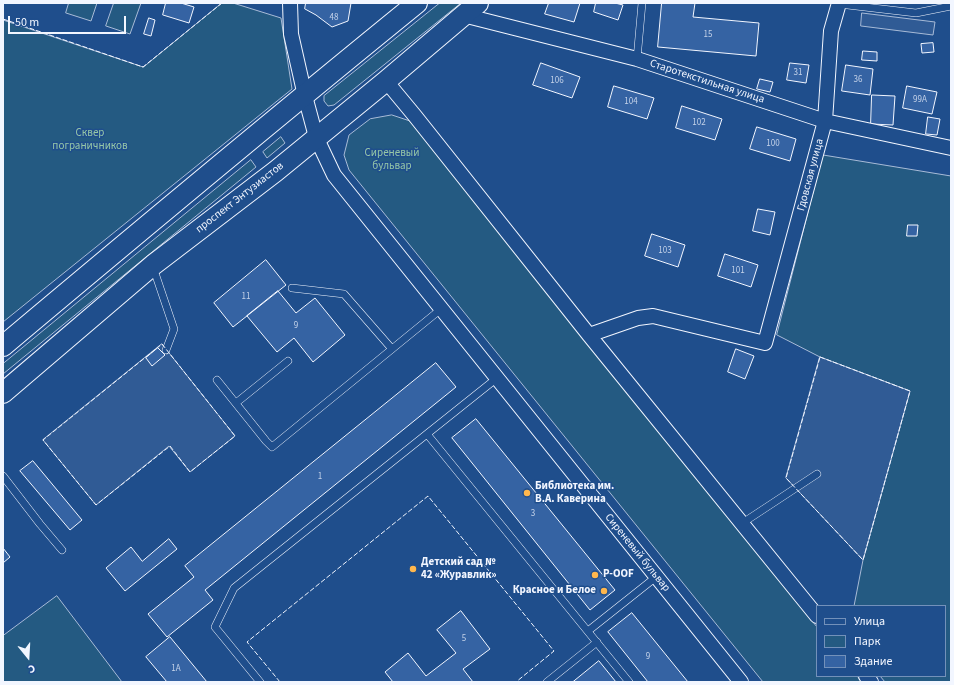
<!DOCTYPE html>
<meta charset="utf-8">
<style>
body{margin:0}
#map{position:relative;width:954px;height:685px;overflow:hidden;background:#1f4e8c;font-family:"Source Sans 3",sans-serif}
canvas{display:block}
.frame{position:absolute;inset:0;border:4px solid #f2f6ff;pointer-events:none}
.legend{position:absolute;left:816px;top:605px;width:130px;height:72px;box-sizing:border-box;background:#1f4e8c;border:1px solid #7391ba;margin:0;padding:5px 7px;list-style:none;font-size:12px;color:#f2f6ff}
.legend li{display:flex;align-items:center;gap:8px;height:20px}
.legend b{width:20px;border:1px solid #7391ba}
.north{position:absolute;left:8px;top:637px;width:40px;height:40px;-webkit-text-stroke:3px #1f4e8c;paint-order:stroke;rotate:162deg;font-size:11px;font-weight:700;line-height:16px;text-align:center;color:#f2f6ff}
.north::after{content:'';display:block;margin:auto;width:14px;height:18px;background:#f2f6ff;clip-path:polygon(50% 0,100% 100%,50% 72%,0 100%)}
.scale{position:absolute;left:8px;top:16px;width:118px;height:18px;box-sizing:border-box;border:2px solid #f2f6ff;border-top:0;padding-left:5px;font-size:12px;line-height:14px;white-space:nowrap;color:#f2f6ff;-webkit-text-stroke:3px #1f4e8c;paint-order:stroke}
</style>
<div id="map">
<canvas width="954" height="685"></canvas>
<div class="frame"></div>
<ul class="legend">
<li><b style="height:5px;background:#1f4e8c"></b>Улица</li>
<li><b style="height:11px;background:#245a82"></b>Парк</li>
<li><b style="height:11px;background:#3563a3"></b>Здание</li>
</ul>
<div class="north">С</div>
<div class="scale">50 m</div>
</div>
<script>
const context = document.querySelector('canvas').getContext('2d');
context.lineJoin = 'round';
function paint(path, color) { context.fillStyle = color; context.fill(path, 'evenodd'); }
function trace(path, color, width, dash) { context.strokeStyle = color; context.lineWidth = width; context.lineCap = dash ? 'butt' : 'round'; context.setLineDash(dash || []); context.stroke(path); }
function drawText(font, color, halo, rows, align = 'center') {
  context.font = font + ' "Source Sans 3",sans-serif'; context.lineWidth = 3; context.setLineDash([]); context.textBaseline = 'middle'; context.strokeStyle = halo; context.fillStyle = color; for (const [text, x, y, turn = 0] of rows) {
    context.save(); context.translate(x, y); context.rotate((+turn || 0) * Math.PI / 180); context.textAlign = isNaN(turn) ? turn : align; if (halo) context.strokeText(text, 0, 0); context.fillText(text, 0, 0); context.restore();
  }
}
const green = new Path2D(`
 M69,3h28l-6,18 -25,-8z
 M114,3h27l-11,31 -24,-8z
 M222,3h11l48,15 11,71 -289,233v-302l140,47z
 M440,3h21l-127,102 -6,1 -4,-5v-5z
 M392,115l18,6 407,506v49h40l5,6h-99l-414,-512 -5,-15 5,-20 21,-16z
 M281,137l4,6 -18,15 -4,-6z
 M823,155l128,21v506h-66l-5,-6h65v-70h-91l9,-46 47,-169 -90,-34 -43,-22z
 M251,160l5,7 -253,207v-10z
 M57,596l65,86h-119v-46z`);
const parking = new Path2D(`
 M862,13l73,9 -2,13 -72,-9z
 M162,344l73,92 -45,36 -21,-26 -73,59 -53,-65z
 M820,357l90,34 -47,169 -77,-82z`);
const building = new Path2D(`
 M166,3h15l13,4 -5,16 -26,-8z
 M306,3h45l-3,18 -16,6 -16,-12 -11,-6z
 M549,3h31l-6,19 -29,-8z
 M596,3h19l8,2 -5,15 -24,-8z
 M662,3h33l-2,14 66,6 -3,33 -98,-9z
 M149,18l6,2 -4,16 -7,-2z
 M933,43l1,9 -12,1 -1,-9z
 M863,51l14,1v9l-15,-1z
 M541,63l39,14 -8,21 -39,-13z
 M790,63l19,2 -3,18 -19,-3z
 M846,65l27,4 -3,26 -28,-4z
 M760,79l13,3 -3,10 -13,-3z
 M614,86l40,12 -7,21 -39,-12z
 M907,86l30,6 -5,22 -29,-6z
 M872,95l23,1 -2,29 -22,-1z
 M682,106l40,13 -7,21 -39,-12z
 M928,117l12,2 -3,16 -11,-1z
 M757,127l39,12 -6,22 -40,-12z
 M758,209l17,3 -5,23 -17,-4z
 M908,225h10l-1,11h-10z
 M652,234l33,11 -7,22 -33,-11z
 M725,254l33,11 -7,22 -33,-11z
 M266,260l20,25 -53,42 -19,-24z
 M278,291l18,22 19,-15 30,37 -32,27 -19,-24 -17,14 -30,-36z
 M158,348l7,7 -13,11 -6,-8z
 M736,349l18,7 -9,23 -17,-7z
 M436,363l20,24 -251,203 8,10 -46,37 -19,-23 46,-37 -9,-11z
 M476,419l139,171 -25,20 -138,-172z
 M33,461l49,59 -12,10 -50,-59z
 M169,539l8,10 -52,42 -19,-23 25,-21 11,14z
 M3,548l7,9 -7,6z
 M461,611l29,38 -27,20 10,13h-80l-8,-10 23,-19 18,23 30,-23 -19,-23z
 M632,613l56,69h-40l-40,-50z
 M170,637l37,45h-40l-21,-25z
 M599,661l17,21h-43z`);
const service = new Path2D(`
 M839,4l77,9 35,-7
 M637,59l5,-56
 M153,267l21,62 -8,21
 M292,288l52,6 48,55
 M217,380l49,61 6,6 169,-138
 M236,403l52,-42
 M427,434l202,248
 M3,476l37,48 22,26
 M741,524l76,-50
 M588,631l68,-54
 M260,682l-45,-55 19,-39 263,-210
 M547,682l50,-40`);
const minor = new Path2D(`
 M290,3l1,31 14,62 11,41 18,38 407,507
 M463,15l174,44 188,62 126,27
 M386,81l29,35 174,219 228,281
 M589,335l49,-17 15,-2 112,27 60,-222 6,-90 8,-28
 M866,676l5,6`);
const secondary = new Path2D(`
 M3,346c137,-115 275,-230 414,-343
 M3,393l150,-128 123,-94 110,-90 92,-78`);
const fence = new Path2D(`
 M3,19l140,48 79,-64
 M162,344l73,92 -45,36 -20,-26 -74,59 -53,-65z
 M820,357l90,34 -47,169 -77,-82z
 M280,682l-33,-40 181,-146 126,155 -38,31`);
const markers = [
 [527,493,4,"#ffb74d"],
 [413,569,4,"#ffb74d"],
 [595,575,4,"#ffb74d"],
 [604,591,4,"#ffb74d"]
];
const numberNames = [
 ["48",334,18],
 ["15",708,35],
 ["31",798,73],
 ["36",858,80],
 ["106",557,81],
 ["99А",920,100],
 ["104",631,102],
 ["102",699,123],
 ["100",773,144],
 ["103",665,251],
 ["101",738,271],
 ["11",246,297],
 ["9",296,326],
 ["1",320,477],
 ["3",533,514],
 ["5",464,639],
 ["9",648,657],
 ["1А",176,669]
];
const streetNames = [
 ["Старотекстильная улица",707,82,18],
 ["Гдовская улица",811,175,-75],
 ["проспект Энтузиастов",240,198,-38],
 ["Сиреневый бульвар",637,553,51]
];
const parkNames = [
 ["Сквер",90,134],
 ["пограничников",90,147],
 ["Сиреневый",392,154],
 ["бульвар",392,167]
];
const poiNames = [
 ["Библиотека им.",535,487],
 ["В.А. Каверина",535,500],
 ["Детский сад №",421,563],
 ["42 «Журавлик»",421,576],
 ["P-OOF",603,575],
 ["Красное и Белое",596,591,"right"]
];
paint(green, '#245a82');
trace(green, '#a8bbd7', 1);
paint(parking, '#305b95');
trace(parking, '#a8bbd7', 1);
paint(building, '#3563a3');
trace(building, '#f2f6ff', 1);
trace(service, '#f2f6ff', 8);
trace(minor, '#f2f6ff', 16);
trace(secondary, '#f2f6ff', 22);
trace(service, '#1f4e8c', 7);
trace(minor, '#1f4e8c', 14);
trace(secondary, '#1f4e8c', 20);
trace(fence, '#f2f6ff', 1, [5, 2]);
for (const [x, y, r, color] of markers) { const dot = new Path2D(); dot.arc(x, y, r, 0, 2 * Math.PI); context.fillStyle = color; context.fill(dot); trace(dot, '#1f4e8c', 1.5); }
drawText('9px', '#c3d1e8', null, numberNames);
drawText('11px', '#f2f6ff', '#1f4e8c', streetNames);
drawText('11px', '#97c8a6', '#1f4e8c', parkNames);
drawText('bold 11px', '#f2f6ff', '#1f4e8c', poiNames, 'left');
</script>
